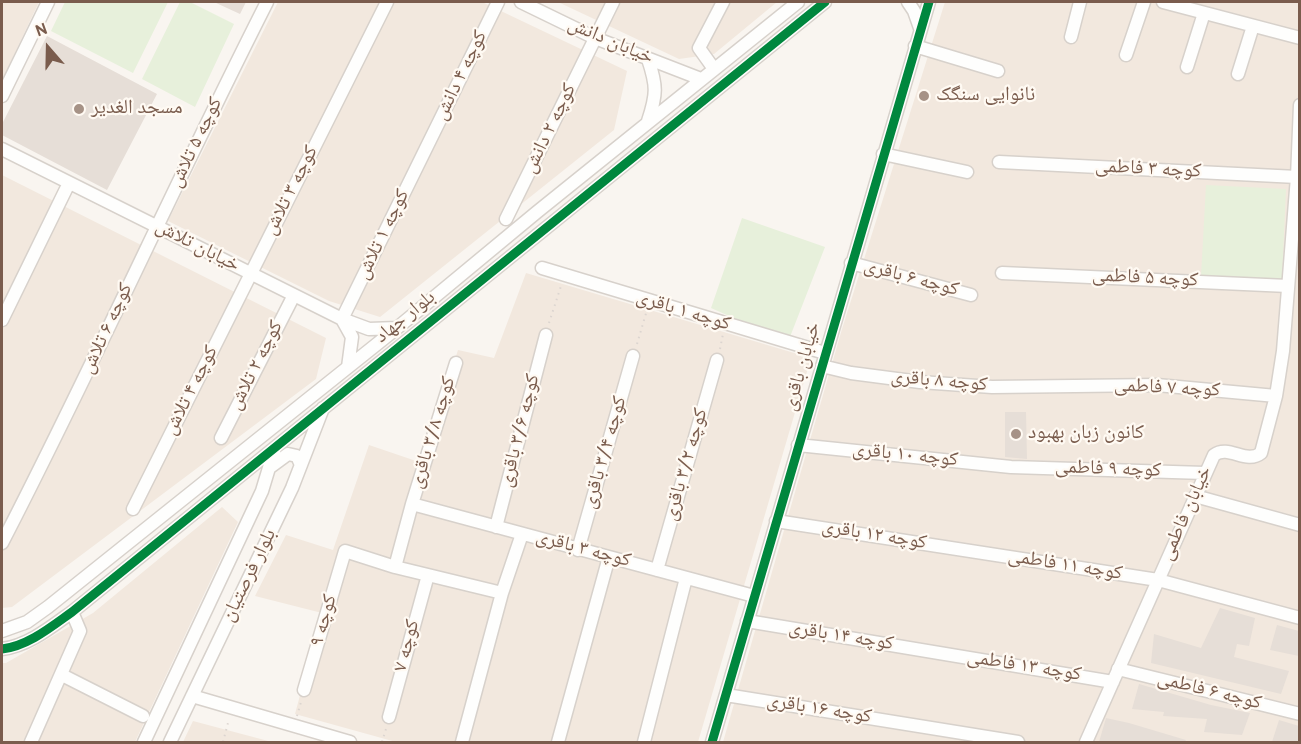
<!DOCTYPE html>
<meta charset="utf-8">
<style>
body{margin:0}
#map{position:relative;width:1301px;height:744px;overflow:hidden;background:#f9f5f0;font-family:Overpass,sans-serif}
canvas{display:block}
.frame{position:absolute;inset:0;border:3px solid #7a5c4d;pointer-events:none}
.north{position:absolute;left:18px;top:18px;width:60px;height:60px;-webkit-text-stroke:4px #fffaf3;paint-order:stroke;rotate:340deg;font-size:16px;font-weight:700;line-height:24px;text-align:center;color:#7a5c4d}
.north::after{content:'';display:block;margin:auto;width:21px;height:27px;background:#7a5c4d;clip-path:polygon(50% 0,100% 100%,50% 72%,0 100%)}
</style>
<div id="map">
<canvas width="1301" height="744"></canvas>
<div class="frame"></div>
<div class="north">N</div>
</div>
<script>
const context = document.querySelector('canvas').getContext('2d');
context.lineJoin = 'round';
function paint(path, color) { context.fillStyle = color; context.fill(path, 'evenodd'); }
function trace(path, color, width, dash) { context.strokeStyle = color; context.lineWidth = width; context.lineCap = dash ? 'butt' : 'round'; context.setLineDash(dash || []); context.stroke(path); }
function drawText(font, color, halo, rows, align = 'center') {
  context.font = font + ' Overpass,"Noto Naskh Arabic",sans-serif'; context.lineWidth = 4.5; context.setLineDash([]); context.textBaseline = 'middle'; context.strokeStyle = halo; context.fillStyle = color; for (const [text, x, y, turn = 0] of rows) {
    context.save(); context.translate(x, y); context.rotate((+turn || 0) * Math.PI / 180); context.textAlign = isNaN(turn) ? turn : align; if (halo) context.strokeText(text, 0, 0); context.fillText(text, 0, 0); context.restore();
  }
}
const residential = new Path2D(`
 M2,2h37l-37,78z
 M278,2h204l145,69 -13,59 -234,187 -51,-16 -161,-80z
 M558,2h219l-63,52 -35,5z
 M945,2h354v740h-576l119,-413z
 M2,175l324,163 -10,41 -304,228 -10,1z
 M526,273l285,85 -113,384h-302l-101,-28 27,-101 -67,-17 31,-61 47,15 36,-105 53,18 36,-113 36,8z
 M222,507l16,15 -103,220h-133v-79h4l87,-50z
 M193,721l79,21h-89z`);
const green = new Path2D(`
 M65,2h103l-35,71 -82,-42z
 M180,2h10l44,22 -39,83 -53,-28z
 M1206,185l80,4 -4,90 -81,-3z
 M742,218l83,29 -37,95 -77,-34z`);
const building = new Path2D(`
 M214,2h32l-6,12z
 M47,36l110,58 -50,96 -105,-55v-11z
 M1005,412h21l1,47 -22,-2z
 M1220,608l35,10 -6,28 -12,-2 -3,13 55,14 -8,23 -130,-31 3,-29 47,14z
 M1277,625l22,6v25l-29,-6z
 M1139,684l72,21 39,8 -8,22 -38,-3 3,-13 -44,-3 1,-4 -32,-3z
 M1106,718l23,5 57,17 -1,2h-86z
 M1279,720l20,6v16h-27z`);
const path = new Path2D(`
 M549,323l12,-37
 M637,344l10,-34
 M720,349l3,-15
 M297,716l4,-14
 M223,742l6,-23
 M382,742l4,-13`);
const minor = new Path2D(`
 M521,2l74,36 106,41
 M908,2l6,9 6,17
 M1163,2l137,36
 M1071,37l9,-35
 M915,46l83,25
 M1126,55l18,-53
 M1187,67l17,-54
 M714,69l-15,-21 24,-46
 M1238,74l15,-48
 M2,96l46,-94
 M648,121c9,-27 9,-35 0,-62
 M2,149l340,170 27,10 28,-1
 M883,154l84,18
 M999,162l298,15
 M506,219l107,-217
 M851,263l120,32
 M542,268l283,85
 M1002,273l286,13
 M342,319l156,-317
 M342,319l10,18 -4,30
 M2,320l67,-137
 M822,366l29,7 69,9 72,5 165,-2 119,11
 M221,438l73,-143
 M798,445l213,22 194,6
 M269,468l19,-14 9,2 4,9
 M1195,496l105,29
 M412,504l342,92
 M133,509l254,-507
 M776,521l382,59 142,38
 M496,527l50,-192
 M2,543c92,-178 174,-362 265,-541
 M578,550l55,-194
 M395,567l17,-63 44,-141
 M657,570l60,-210
 M747,621l366,61
 M2,631l25,-9 21,-15 349,-279 140,-116 261,-210
 M2,649c26,-3 49,-22 70,-37l753,-610
 M1118,669l182,45
 M62,675l81,41
 M304,690l41,-139 50,16 107,26
 M726,695l292,47
 M192,696l158,46
 M389,717l39,-142
 M31,742l49,-111 -8,-19
 M144,742l118,-251 13,-43
 M170,742l122,-254 31,-80
 M462,742l40,-149 20,-59
 M558,742l51,-185
 M644,742l42,-164
 M712,742l217,-740
 M1086,742l128,-287c15,-11 32,10 47,-2l15,-57 7,-45 14,-174 3,-72`);
const cycleway = new Path2D(`
 M2,649c26,-3 49,-22 70,-37l753,-610
 M712,742l217,-740`);
const markers = [
 [924,96,6,"#a69286"],
 [79,109,6,"#a69286"],
 [1016,434,6,"#a69286"]
];
const streetNames = [
 ["خیابان دانش",610,42,23],
 ["کوچه ۴ دانش",462,76,-64],
 ["کوچه ۲ دانش",551,129,-64],
 ["کوچه ۵ تلاش",197,143,-64],
 ["کوچه ۳ فاطمی",1148,170,3],
 ["کوچه ۳ تلاش",292,191,-63],
 ["کوچه ۱ تلاش",384,235,-64],
 ["خیابان تلاش",197,247,27],
 ["کوچه ۶ باقری",911,279,15],
 ["کوچه ۵ فاطمی",1145,279,3],
 ["کوچه ۱ باقری",683,312,17],
 ["بلوار جهاد",406,318,-39],
 ["کوچه ۶ تلاش",108,329,-65],
 ["کوچه ۲ تلاش",257,366,-63],
 ["خیابان باقری",803,367,-74],
 ["کوچه ۸ باقری",939,382,5],
 ["کوچه ۷ فاطمی",1167,389,3],
 ["کوچه ۴ تلاش",192,391,-63],
 ["کوچه ۳/۶ باقری",521,431,-76],
 ["کوچه ۳/۸ باقری",434,433,-73],
 ["کوچه ۳/۴ باقری",606,453,-74],
 ["کوچه ۱۰ باقری",905,456,6],
 ["کوچه ۳/۲ باقری",687,465,-74],
 ["کوچه ۹ فاطمی",1108,470,2],
 ["خیابان فاطمی",1187,514,-66],
 ["کوچه ۱۲ باقری",874,536,9],
 ["کوچه ۳ باقری",583,550,15],
 ["کوچه ۱۱ فاطمی",1065,566,9],
 ["بلوار فرصتیان",250,576,-64],
 ["کوچه ۹",325,621,-74],
 ["کوچه ۱۴ باقری",841,637,9],
 ["کوچه ۷",408,646,-75],
 ["کوچه ۱۳ فاطمی",1024,667,9],
 ["کوچه ۶ فاطمی",1209,692,14],
 ["کوچه ۱۶ باقری",819,710,9]
];
const poiNames = [
 ["نانوایی سنگک",936,96],
 ["مسجد الغدیر",91,109],
 ["کانون زبان بهبود",1028,434]
];
paint(residential, '#f2e8de');
paint(green, '#e7f0db');
paint(building, '#e6ded7');
trace(minor, '#d7d1cb', 15);
trace(path, '#dcd5d0', 2, [1.5, 4.5]);
trace(minor, '#fefefd', 12);
trace(cycleway, '#00873e', 9);
for (const [x, y, r, color] of markers) { const dot = new Path2D(); dot.arc(x, y, r, 0, 2 * Math.PI); context.fillStyle = color; context.fill(dot); trace(dot, '#fffaf3', 2); }
drawText('20px', '#7a5c4d', '#fffaf3', streetNames);
drawText('20px', '#7a5c4d', '#fffaf3', poiNames, 'left');
</script>
